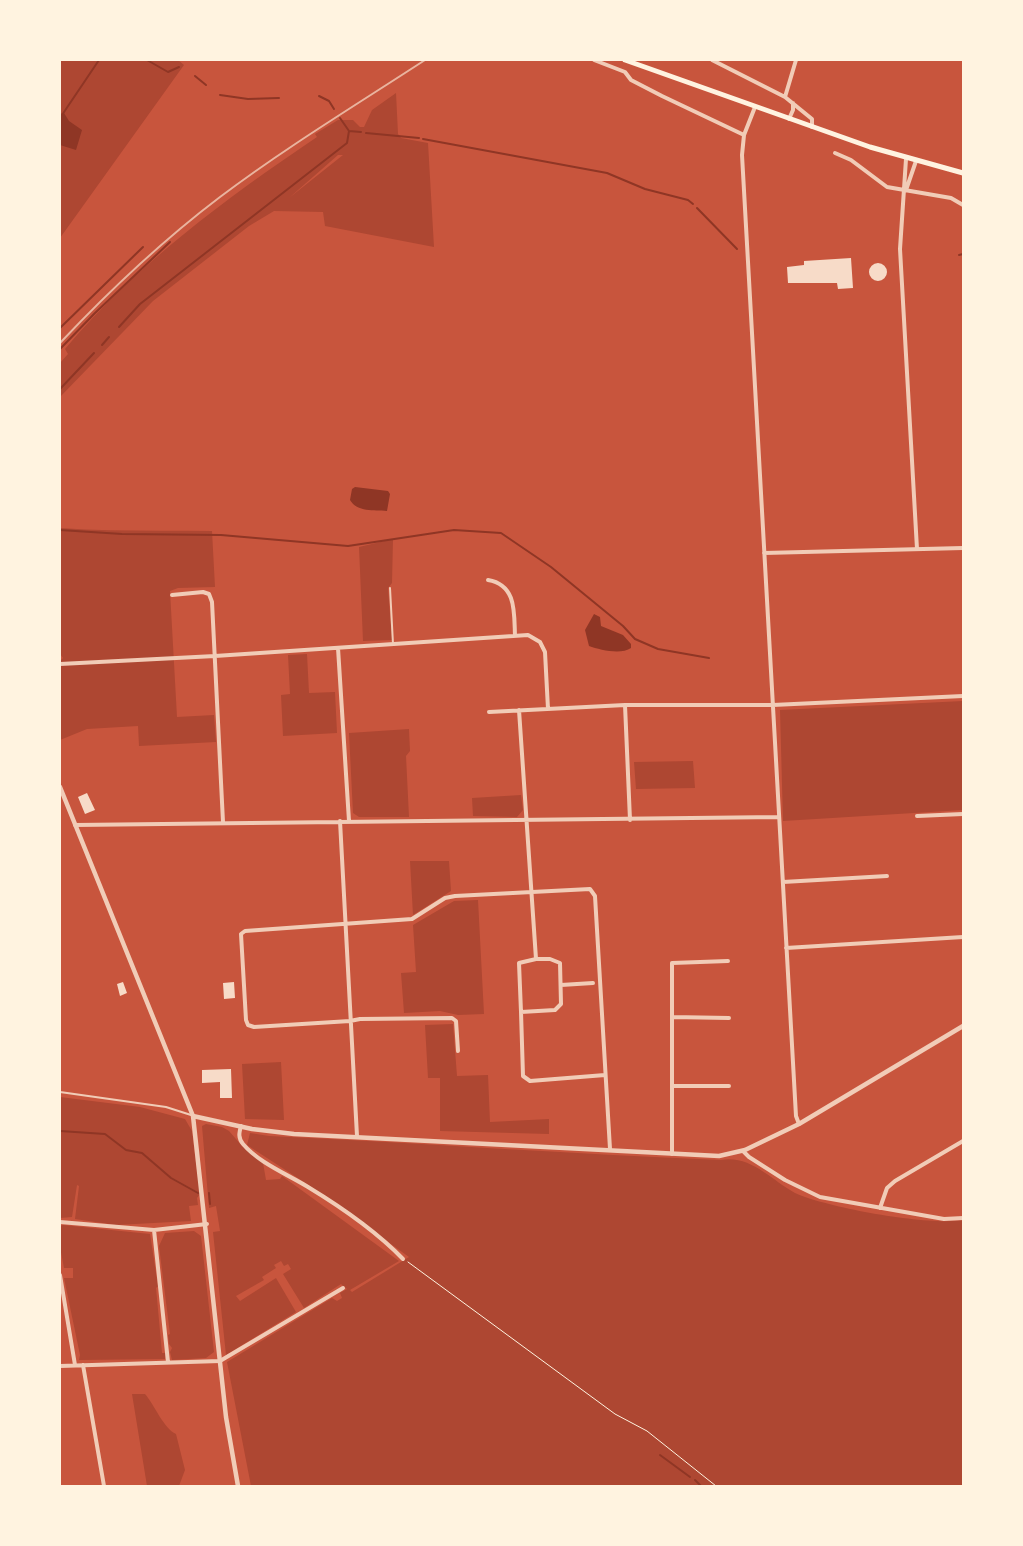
<!DOCTYPE html>
<style>
body{margin:0}
#map{position:relative;width:1023px;height:1546px;overflow:hidden;background:#c8553d;font-family:Manrope,sans-serif}
canvas{display:block}
.frame{position:absolute;inset:0;border:61px solid #fff3e0;pointer-events:none}
</style>
<div id="map">
<canvas width="1023" height="1546"></canvas>
<div class="frame"></div>
</div>
<script>
const context = document.querySelector('canvas').getContext('2d');
context.lineJoin = 'round';
function paint(path, color) { context.fillStyle = color; context.fill(path, 'evenodd'); }
function trace(path, color, width, dash) { context.strokeStyle = color; context.lineWidth = width; context.lineCap = dash ? 'butt' : 'round'; context.setLineDash(dash || []); context.stroke(path); }
const green = new Path2D(`
 M60,60h118l6,5 -124,173z
 M396,93l2,41 3,4 27,5 6,104 -109,-21 -2,-14 -49,-1 -25,15 -96,75 -93,96v-34l8,-9 -3,-5c72,-85 160,-150 252,-212l-2,-3 23,-14h15l7,7h4l8,-17zM338,155h5l-54,43z
 M60,528c51,4 101,2 152,3l3,56 -37,1 -8,3 7,126 37,-2 2,27 -77,4 -1,-20 -51,3 -27,11v-79l3,-3 -3,-4z
 M393,539l-1,44 -4,5 4,52 -29,1 -4,-94z
 M307,654l2,39 26,-1 2,41 -54,3 -2,-41 9,-1 -2,-39z
 M963,701v109l-180,11 -3,-111z
 M409,729l1,22 -4,5 3,61h-50l-6,-4 -4,-80z
 M693,761l2,27 -59,1 -2,-27z
 M521,795l2,15 -6,7 -44,-1 -1,-18z
 M410,861h39l2,30 -38,24z
 M478,900l6,114 -26,1 -18,-4 -36,2 -3,-40 15,-1 -3,-47 41,-24z
 M453,1024l4,52 31,-1 2,47 59,-3v15l-109,-3v-53h-12l-3,-53z
 M281,1062l3,58 -39,-1 -3,-55z
 M60,1097l80,10 45,12 7,12 8,63 -3,4 1,7 -9,1 2,15 -75,4 -41,-6 4,-33 -2,-1 -5,32 -12,1z
 M206,1124l16,3 7,4 13,15 21,17 3,17 14,-1 2,-3 117,85 -49,29 2,2 57,-35 -99,-71 -63,-41 3,-12 19,3c151,7 301,18 452,24 30,-5 50,20 74,33 33,15 134,33 168,27v266h-712l-24,-124 105,-64 5,3 5,-3 -2,-5 7,-4 -6,-5 -37,24 -21,-34 8,-5 -3,-5 -4,2 -3,-5 -7,4 2,3 -14,9 2,3 -28,16 4,5 36,-23 20,34 -70,43 -13,-123 7,-1 -4,-25 -7,2 -7,-82z
 M63,1225l87,9 8,52 -2,2 6,65h3v6l-86,1 1,-5 -16,-77h9v-10h-9l-4,-21v-21z
 M194,1231l7,5 13,116 -8,6 -34,2 -2,-8 2,-4 -3,-4 -1,-9 2,-1 -11,-88 6,-13z
 M132,1394h13c9,10 19,35 31,40l9,36 -6,16h-32z`);
const water = new Path2D(`
 M64,113l5,8 13,9 -6,20 -16,-5v-31z
 M355,487l33,4 2,3 -3,17c-13,-1 -30,1 -37,-11l2,-11z
 M594,614l6,3 1,9 22,9 8,9v4c-10,7 -31,2 -42,-2l-4,-16z`);
const stream = new Path2D(`
 M147,60l21,12 11,-5
 M195,76l11,9
 M220,95l28,4 31,-1
 M319,96l10,5 5,8
 M60,118l39,-58
 M340,118l9,13 12,1
 M366,133l53,5
 M423,139l184,34 38,16 43,11 5,4
 M697,208l40,41
 M959,255l4,-1
 M119,327l21,-23 207,-161 2,-12
 M60,328l83,-81
 M102,345l7,-8
 M60,349l35,-36 75,-71
 M60,389l34,-36
 M60,530l62,4 99,1 127,11 106,-16 47,3 50,34 72,59 12,13 23,10 51,9
 M60,1131l45,3 21,16 16,3 29,25 27,15
 M209,1193l1,11
 M660,1455l30,22
 M695,1480l6,6`);
const building = new Path2D(`
 M851,258l2,30 -15,1 -1,-6h-49l-1,-16 17,-2v-4z
 M869 272a9 9 0 1 1 18 0a9 9 0 1 1-18 0Z
 M87,793l8,17 -10,4 -7,-17z
 M123,982l4,11 -7,3 -3,-12z
 M234,982l1,16 -11,1 -1,-16z
 M231,1069l1,29h-12v-16l-18,1v-13z`);
const path = new Path2D(`
 M408,1262l207,152 32,17 69,55`);
const service = new Path2D(`
 M390,588l3,56
 M60,1092l106,15 25,8`);
const minor = new Path2D(`
 M594,60l31,12 6,8 31,16 82,39
 M712,60l73,37 27,22v8
 M785,97l11,-37
 M755,107l-11,28 -2,20 54,961 3,8
 M789,119l4,-9v-7
 M835,153l16,7 36,27 64,11 12,7
 M906,159l-6,90 17,300
 M906,190l10,-29
 M764,553l199,-5
 M488,580c29,5 26,33 27,56
 M172,595l31,-3 6,2 3,8 11,220
 M338,648l11,173
 M60,664l155,-8 313,-21 12,7 5,10 3,57
 M625,705l5,115
 M519,710l17,249
 M489,712l136,-7h148l190,-9
 M917,816l46,-2
 M340,821l17,315
 M75,825l704,-8
 M783,882l104,-6
 M786,948l177,-11
 M536,959h14l10,4 1,41 -6,6 -34,2 -2,-49z
 M561,985l32,-2
 M521,1012l2,64 7,5 75,-6
 M672,1017l57,1
 M458,1051l-2,-30 -4,-3 -92,1 -10,2 -96,6 -6,-2 -2,-5 -5,-86 4,-3 167,-12 33,-21 10,-2 135,-7 5,7 15,253
 M672,1086h57
 M241,1126c-2,7 -3,12 2,18 16,19 44,30 65,43 33,20 68,44 95,72
 M743,1151l6,6 36,23 35,17 124,22 19,-1
 M672,1154v-191l56,-2
 M880,1208l7,-20 8,-7 68,-40
 M60,1222l94,8 53,-6
 M154,1230l14,132
 M60,1275l15,90
 M83,1365l21,121
 M60,1366l160,-5 123,-73`);
const tertiary = new Path2D(`
 M60,787l133,329 33,301 12,69
 M193,1116l59,13 42,5 425,22 26,-6 54,-26 164,-98`);
const secondary = new Path2D(`
 M625,60l245,87 93,26`);
const rail = new Path2D(`
 M60,343c50,-53 102,-102 160,-146 65,-49 136,-92 205,-137`);
paint(green, '#ae4732');
paint(water, '#8f3625');
trace(stream, '#8f3625', 2);
paint(building, '#f7dbc8');
trace(path, '#fff3e0', 1);
trace(service, '#f1ccb7', 2);
trace(minor, '#f1ccb7', 4);
trace(tertiary, '#f1ccb7', 4.5);
trace(secondary, '#fff3e0', 5);
trace(rail, '#e9b49f', 2);
</script>
